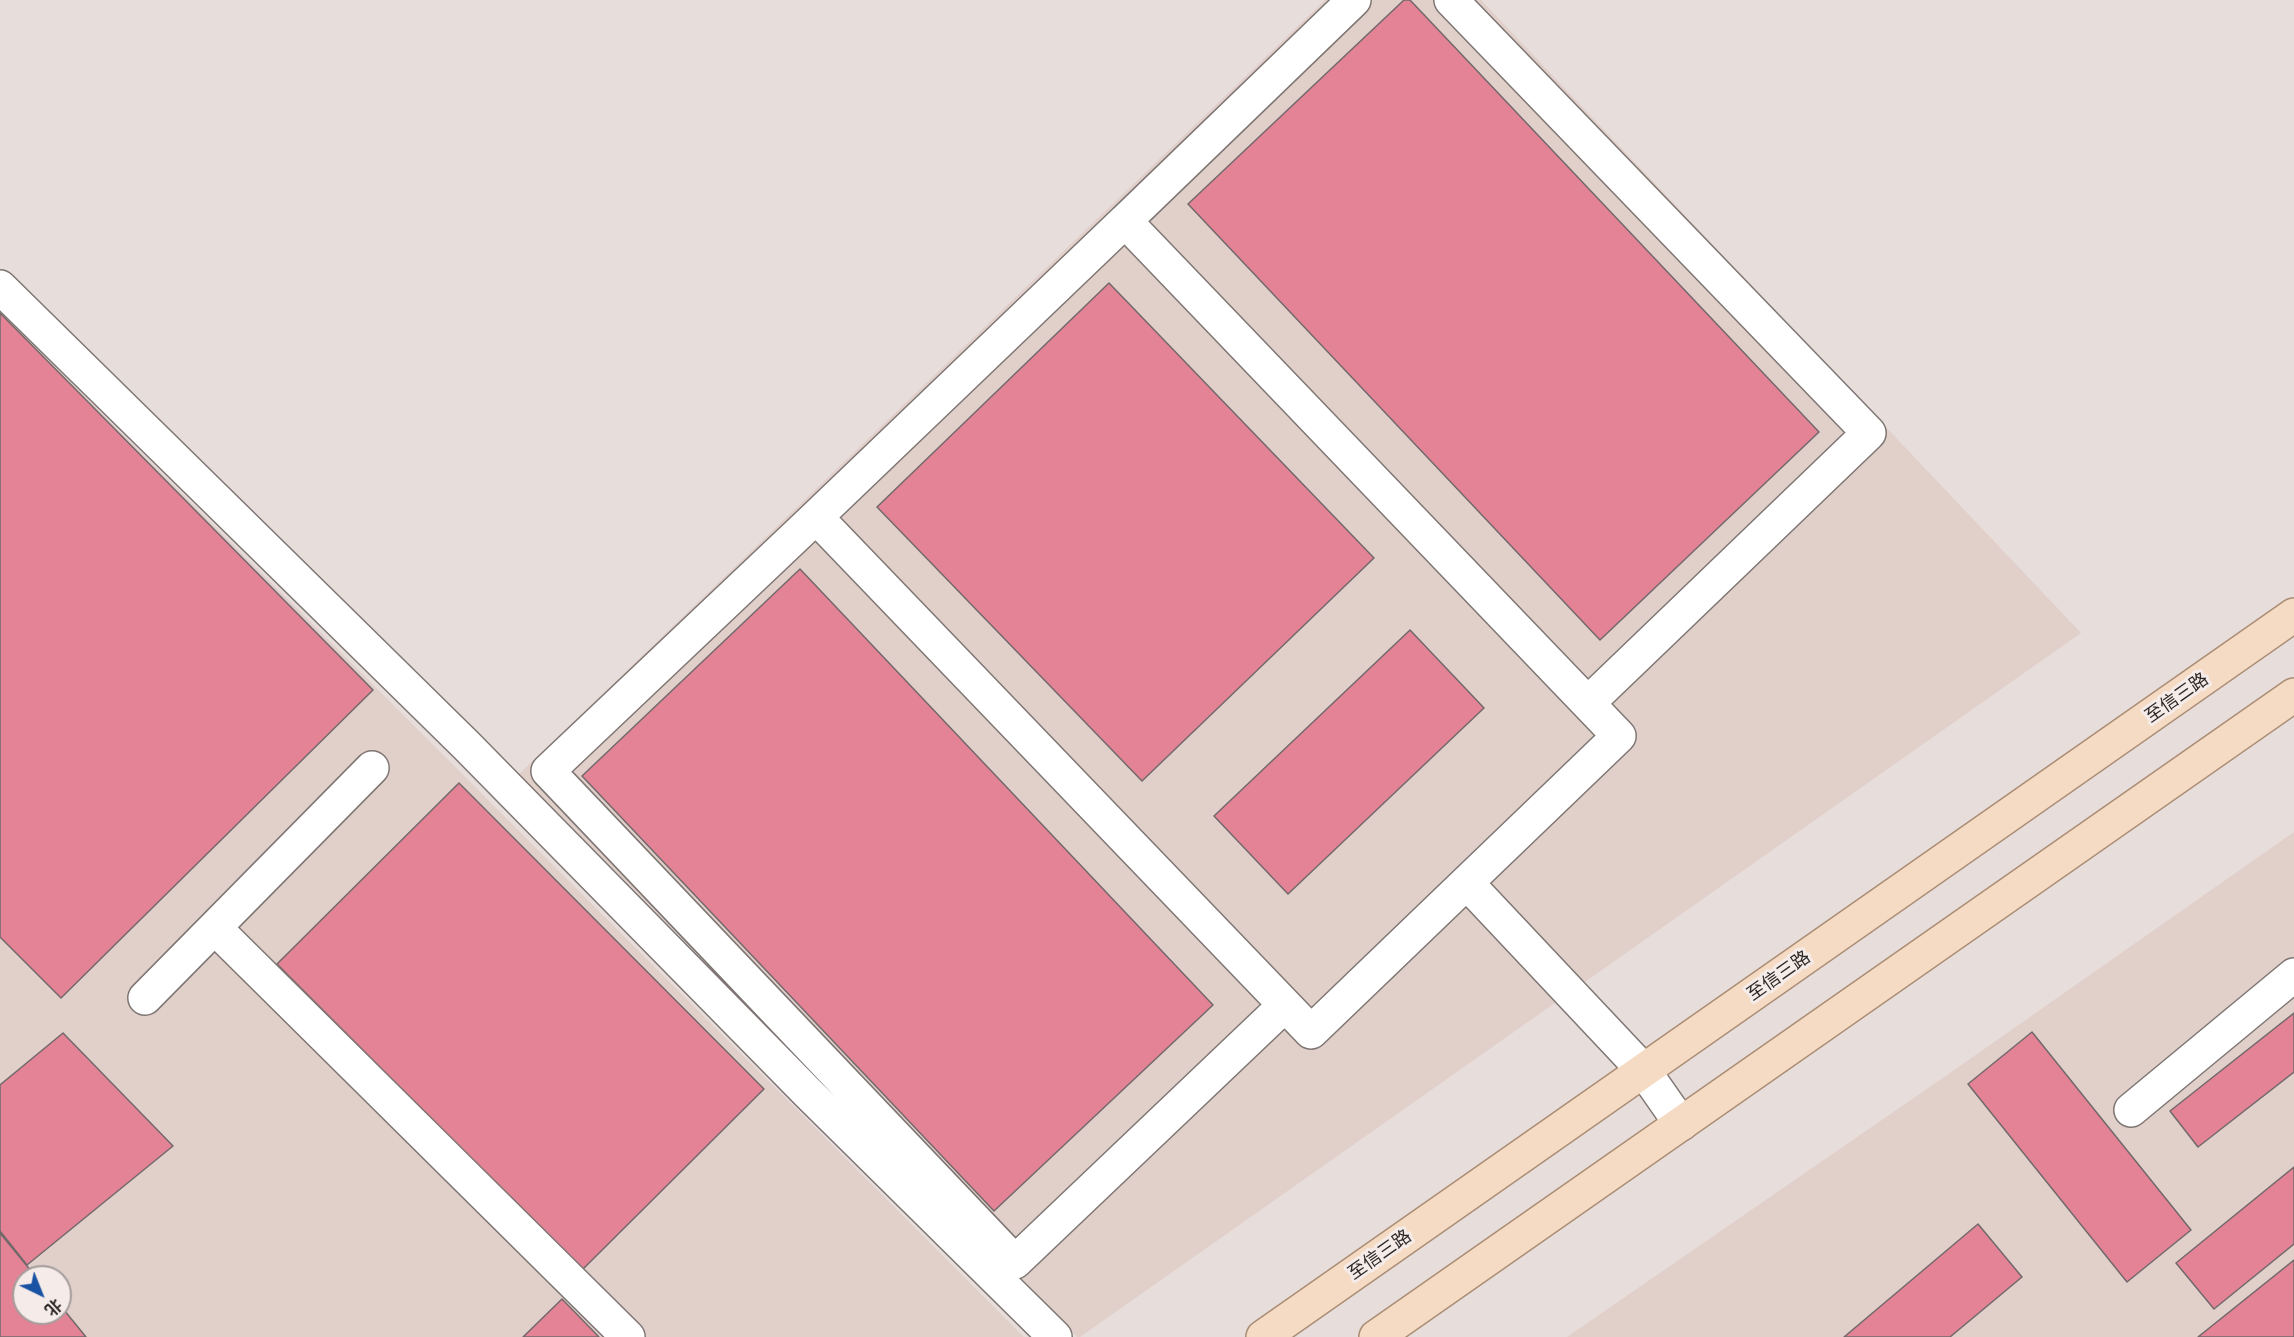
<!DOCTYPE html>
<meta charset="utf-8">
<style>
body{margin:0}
#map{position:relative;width:2294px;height:1337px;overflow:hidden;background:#e7dddb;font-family:"Work Sans","Noto Sans SC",sans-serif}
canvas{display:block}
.north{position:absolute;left:12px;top:1265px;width:60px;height:60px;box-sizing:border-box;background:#f5ebe8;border:2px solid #a49d9b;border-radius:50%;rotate:137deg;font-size:16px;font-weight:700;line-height:24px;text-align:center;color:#2b2827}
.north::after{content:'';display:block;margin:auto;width:21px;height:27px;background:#1952a3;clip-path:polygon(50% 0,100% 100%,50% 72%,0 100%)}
</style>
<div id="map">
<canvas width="2294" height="1337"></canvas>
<div class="north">北</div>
</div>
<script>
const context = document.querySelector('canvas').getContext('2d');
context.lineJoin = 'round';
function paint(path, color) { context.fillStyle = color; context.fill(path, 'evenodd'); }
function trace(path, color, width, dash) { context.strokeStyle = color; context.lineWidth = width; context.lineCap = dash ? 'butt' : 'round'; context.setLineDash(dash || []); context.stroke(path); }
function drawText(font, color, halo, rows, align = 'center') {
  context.font = font + ' "Work Sans","Noto Sans SC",sans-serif'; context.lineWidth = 6; context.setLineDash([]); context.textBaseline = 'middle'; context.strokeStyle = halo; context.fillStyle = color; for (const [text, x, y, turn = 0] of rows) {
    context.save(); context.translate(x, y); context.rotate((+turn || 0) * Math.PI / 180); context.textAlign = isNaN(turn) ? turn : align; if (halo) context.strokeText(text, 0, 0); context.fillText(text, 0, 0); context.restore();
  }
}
const built = new Path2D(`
 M1325,0h156l600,633 -1001,704h-3l-558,-563z
 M0,311l1024,1026h-1024zM24,1277h36v36h-36z
 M2294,832v505h-727l383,-264z`);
const building = new Path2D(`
 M1404,0h6l409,432 -219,208 -412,-436z
 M1109,283l265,275 -232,223 -265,-274z
 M0,313l373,377 -312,308 -61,-61z
 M800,569l413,436 -219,206 -412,-435z
 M1410,630l74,78 -196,186 -74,-78z
 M459,783l305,306 -182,181 -305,-306z
 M2294,1013v59l-96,75 -28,-36z
 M2032,1032l159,198 -64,52 -159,-198z
 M63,1033l110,113 -146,119 -27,-34v-146z
 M2294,1167v77l-80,65 -38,-46z
 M1978,1224l44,53 -72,60h-106z
 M0,1233l36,44h-12v36h36v-8l26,32h-86z
 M2294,1260v77h-96z
 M562,1299l37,38h-76z`);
const minor = new Path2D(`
 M1451,0l418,433 -281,270
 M1125,221l494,515 -308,296 -495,-515z
 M1125,221l229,-221
 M0,287l467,459 341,347 247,244
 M816,517l-268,254 467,491 270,-257
 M1467,883l177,188 37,53
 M215,928l413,409
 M145,998l227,-230
 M2131,1110l163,-135`);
const major = new Path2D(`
 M1263,1337l1031,-722
 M1376,1337l918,-642`);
const streetNames = [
 ["至信三路",2177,698,-35],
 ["至信三路",1779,976,-35],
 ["至信三路",1380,1255,-35]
];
paint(built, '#e1cfca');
paint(building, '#e48296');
trace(building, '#72696b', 1.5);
trace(minor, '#7e7673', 36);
trace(major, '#aa8d74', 36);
trace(minor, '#fff', 33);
trace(major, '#f5dbc4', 33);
drawText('18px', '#2b2827', '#f5ebe8', streetNames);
</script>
